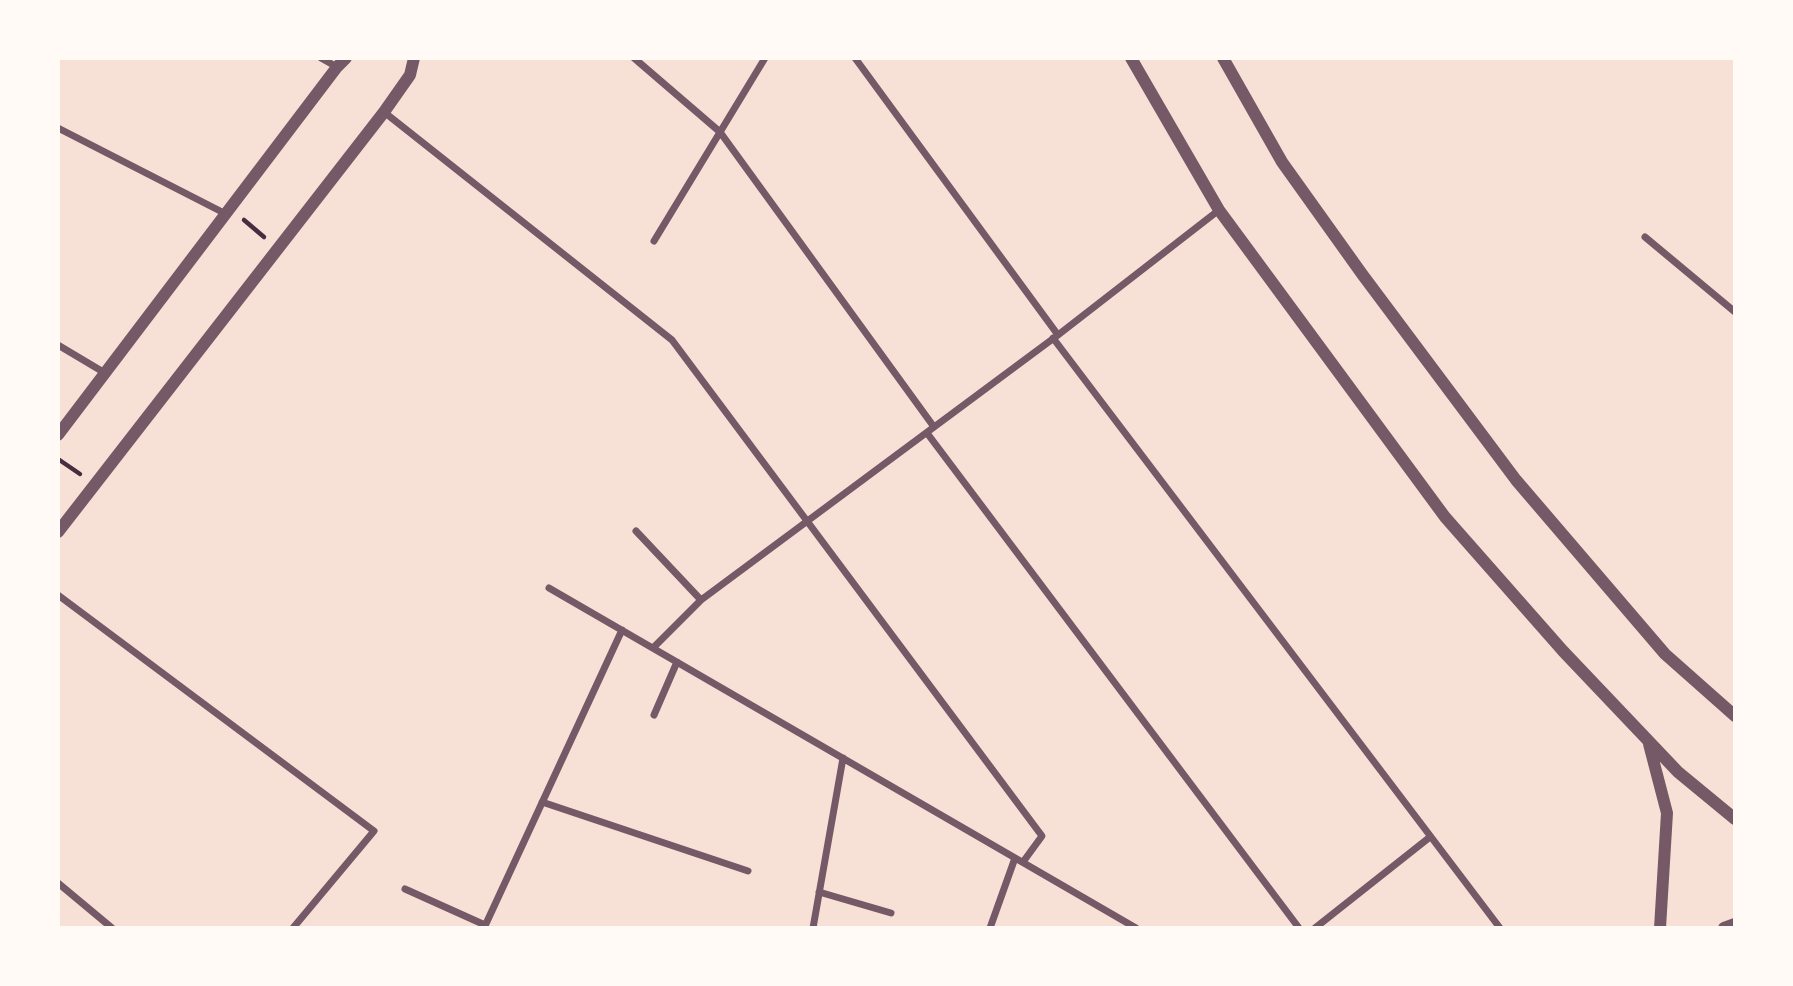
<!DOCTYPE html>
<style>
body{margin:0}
#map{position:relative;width:1793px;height:986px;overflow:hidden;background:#f7e1d7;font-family:"Work Sans",sans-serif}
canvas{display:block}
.frame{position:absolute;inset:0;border:60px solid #fffaf5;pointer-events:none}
</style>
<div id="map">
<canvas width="1793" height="986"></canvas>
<div class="frame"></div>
</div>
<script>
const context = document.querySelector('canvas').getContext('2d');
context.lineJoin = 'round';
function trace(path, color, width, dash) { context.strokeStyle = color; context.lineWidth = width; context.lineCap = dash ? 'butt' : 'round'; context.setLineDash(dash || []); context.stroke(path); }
const path = new Path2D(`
 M244,220l20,17
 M58,459l22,15`);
const minor = new Path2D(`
 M321,58l16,9
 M634,58l86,74 214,295
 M855,58l203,277
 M384,112l288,228 370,496 -19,26
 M58,128l168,86
 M1645,237l90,75
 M654,241l111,-183
 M1053,338l447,590
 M58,345l47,28
 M927,433l372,495
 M636,531l65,69
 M549,588l587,340
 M58,595l316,236 -81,97
 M653,648l48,-48 357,-265 161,-125
 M654,715l23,-53
 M542,802l206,69
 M58,883l54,45
 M405,889l80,36
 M819,892l72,21
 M484,928l138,-298
 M813,928l30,-170
 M990,928l25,-70
 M1315,928l115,-91`);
const tertiary = new Path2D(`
 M1131,58l88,152 226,307 118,134 115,121 57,47
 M1223,58l59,104 80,112 154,206 149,174 70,62
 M58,435l279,-368 9,-9
 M58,532l326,-420 26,-37 4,-17
 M1649,744l18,69 -7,115
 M1724,928l11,-4`);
trace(path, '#4a2c40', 4.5);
trace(minor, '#755966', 7);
trace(tertiary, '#755966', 12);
</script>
